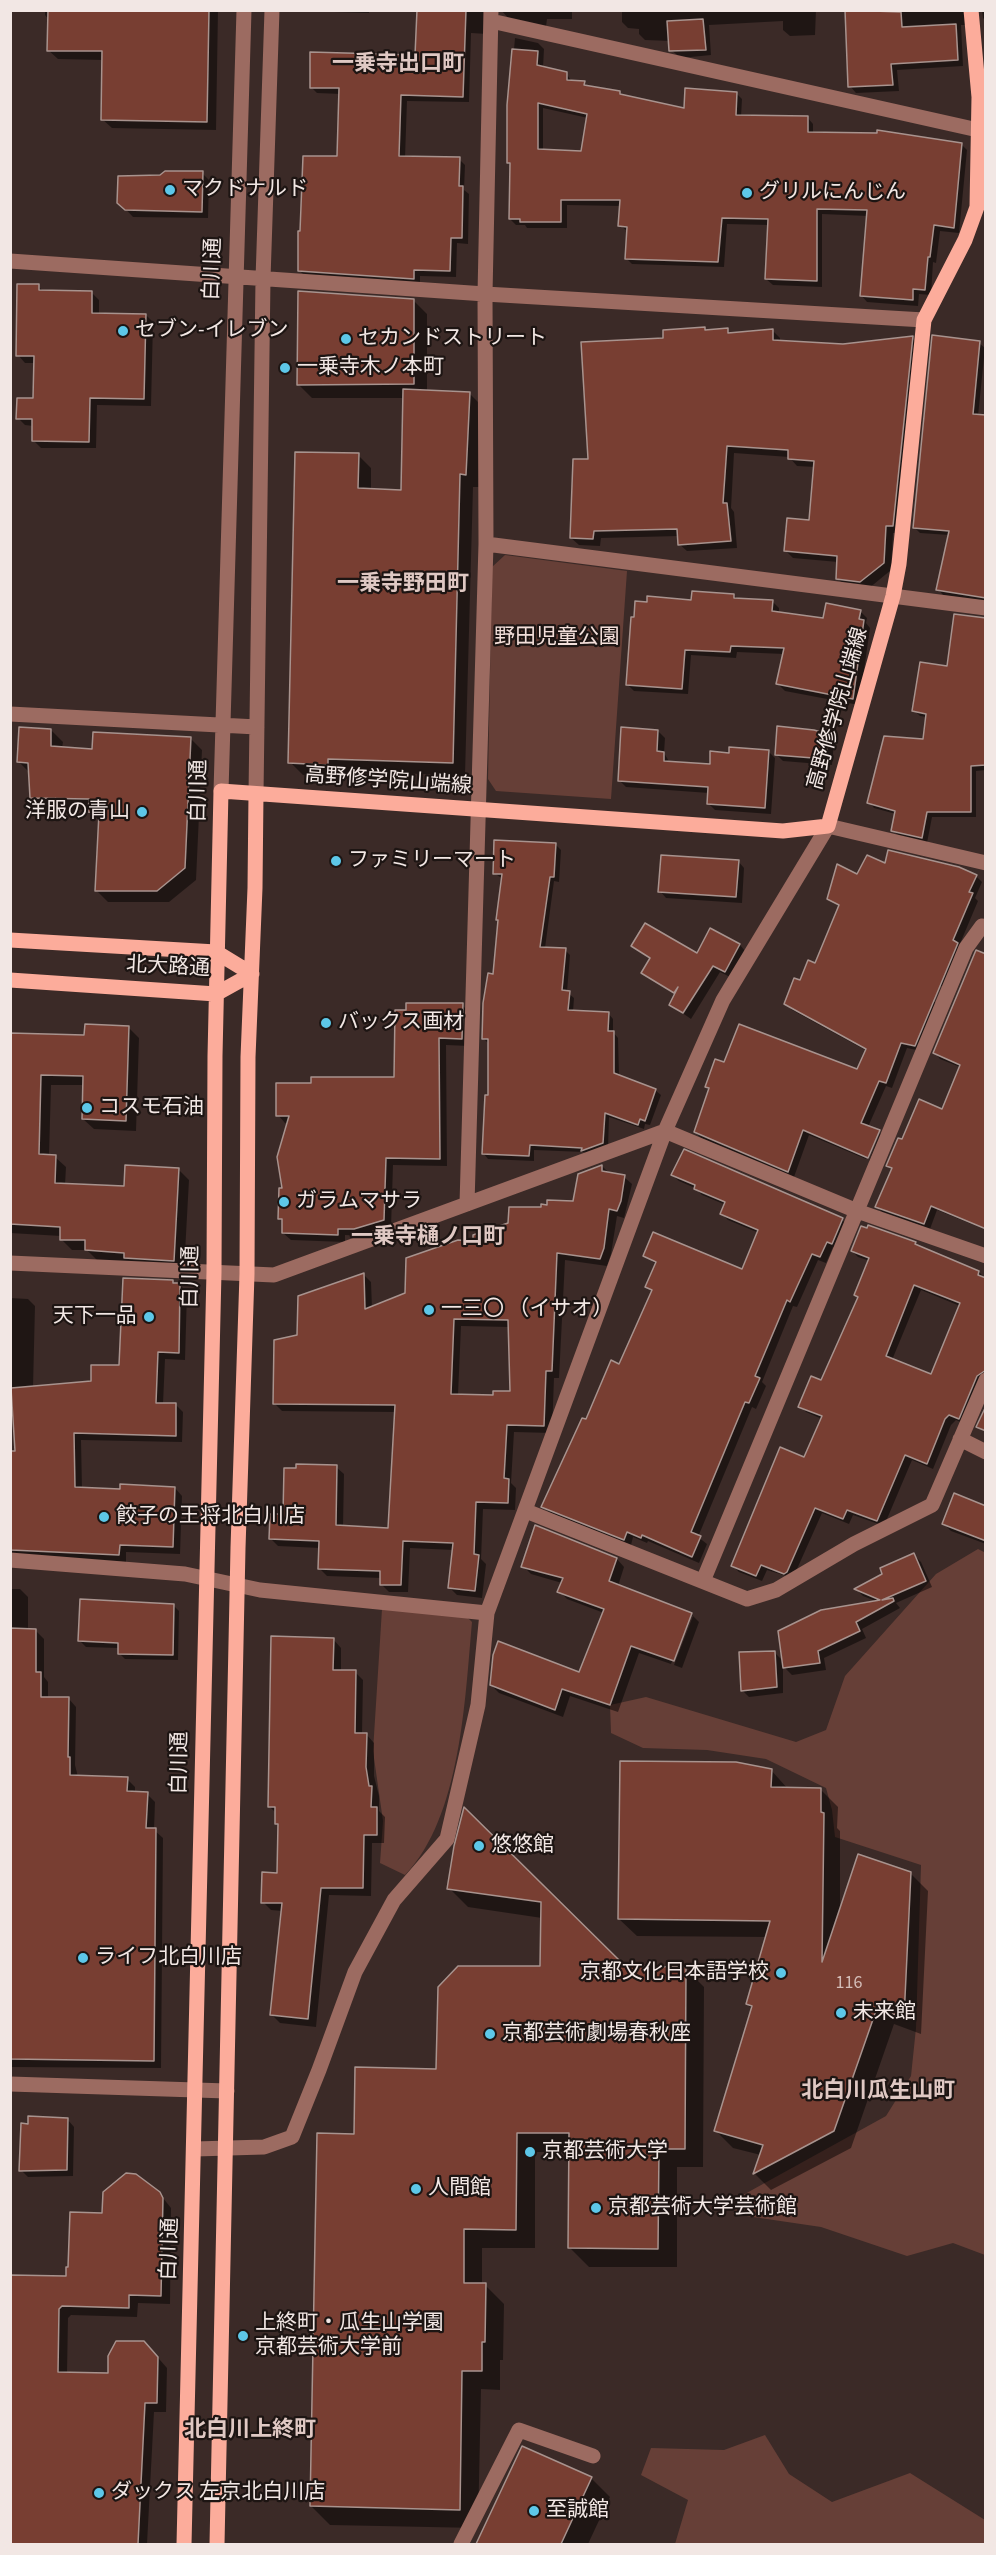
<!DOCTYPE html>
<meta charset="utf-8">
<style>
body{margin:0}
#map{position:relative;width:996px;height:2555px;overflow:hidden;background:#3b2a27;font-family:"Source Sans 3",sans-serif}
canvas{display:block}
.frame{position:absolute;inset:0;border:12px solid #f2e7e4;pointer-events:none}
</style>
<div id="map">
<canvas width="996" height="2555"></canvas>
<div class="frame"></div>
</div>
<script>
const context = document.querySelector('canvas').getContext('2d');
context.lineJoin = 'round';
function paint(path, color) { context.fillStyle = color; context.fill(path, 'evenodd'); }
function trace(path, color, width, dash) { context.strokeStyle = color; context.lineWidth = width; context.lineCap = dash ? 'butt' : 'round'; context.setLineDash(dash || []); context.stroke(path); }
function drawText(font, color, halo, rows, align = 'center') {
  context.font = font + ' "Source Sans 3","Noto Sans JP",sans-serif'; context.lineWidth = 4.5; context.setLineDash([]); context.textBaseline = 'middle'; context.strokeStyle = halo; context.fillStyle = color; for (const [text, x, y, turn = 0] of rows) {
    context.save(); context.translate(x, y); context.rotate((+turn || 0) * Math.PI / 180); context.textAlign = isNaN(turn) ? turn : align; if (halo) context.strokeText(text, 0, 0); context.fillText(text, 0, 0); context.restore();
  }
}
const green = new Path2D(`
 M505,555l122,16 -16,228 -115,-8 -8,-12 4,-212z
 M978,1549l8,4 -1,702 -32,-12 -46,13 -86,-29 -88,-13 10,-19 143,-79 25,-40 5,-48 5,-163 -86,-28 -3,-27 -6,-22 -60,-29 -59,-9 -64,-2 -32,-15 -1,-28 36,-8 150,45 30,-12 19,-54 91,-102z
 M382,1609l85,8 5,5c-7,77 -11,195 -67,253l-25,-12 3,-42 -10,-70z
 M765,2435l24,39 43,28 78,-29 75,47v24h-310l13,-44 -47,-25 10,-27 73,2z`);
const shadow = new Path2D(`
 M45,10h173l-2,120 -104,-2 -10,-9 1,-59 -45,-1 -10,-9 1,-30 -4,-5z
 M333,10h36v3l-35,-1z
 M418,10h72l-3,24 -16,-1 -2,69 -62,-1 -2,57 54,1 6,6 -1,25 5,4 -1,50 -11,-1 -1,34 -36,-1v9l-114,-8 -6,-6 39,-113 2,-64 -24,-1 -6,-6 106,-30z
 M501,10h71v9h-25l-1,8 -37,-8z
 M622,10h194l-1,25 -25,1 -7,-6v-9l-74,4 2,30 -30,3 -10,-8 -1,-9 -25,-1 -6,-6v-5l-11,-1 -6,-6z
 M846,10h125l-3,15h-7l2,41 -66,4 2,21 -43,2 -6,-7z
 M982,10h4v11l-3,-3z
 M515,38l23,5 6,6 -1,19 23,5 6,9 47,10 5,4 61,14 51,-17 6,6 -1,18h66l6,7v10l148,10 6,6 -8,83 -19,-2 -4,32 -3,-1 -2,33 -12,-1 -1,12 -51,-4 -6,-7 7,-79 -46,-2v73l-49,-2 -7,-6 3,-54 -42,-1 -3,43 -92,-3 -6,-6 2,-26 -8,-7 1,-19 -54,-1v23h-40l-2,-3h-9l-6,-6 1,-53 -3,-3 1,-80h2zM543,108l45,10 -6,35 -39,-2z
 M202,173l7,7 -1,38 -75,-1 -14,-15 41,-25z
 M38,286l6,6 48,1 7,7v14l47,1 7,7 -2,84 -54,-1 -1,43h-55l-8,-8v-14l-8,-1 -7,-7 16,-18 1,-37h-10l-7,-8z
 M413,300l14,14v78l42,1 13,13 -3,81h-6l-8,288 -124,-3 -1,5 -37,-2 -13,-13 68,-307 13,13v22l32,1 1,-93h-92l-14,-14z
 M704,329l3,2 20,-1 4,4 41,-4 8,8v4l63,3 69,-7 7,7 -19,188h-7l-2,37 -23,19 -23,-3 -8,-8 1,-16 -45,-4 -7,-7 25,-30 4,-54 -18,-1 -8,-9 -55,-4 -3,55 3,4 3,36 -50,3 -8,-7v-8l-78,2 -1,8 -21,-1 -8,-7 18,-77 76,-121z
 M979,343l6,5 -7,68h8v186l-43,-7 -5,-6 11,-54 -29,-2 -6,-6z
 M734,595l4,5 34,1 7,7v5l45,6 36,-8 7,7 -1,5 4,5 -11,77 -74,-14 -7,-7 6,-30 -47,-2 -1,6 -45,-3 -3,39 -54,-3 -7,-7 66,-82z
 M986,619v151l-10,1v46h-44l-5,26 -28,-7 -6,-6 3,-16 -22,-6 -5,-6 55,-61 3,-24 -7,-1 -6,-6z
 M51,730l12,12 -1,6 31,2 97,-12 12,12 -6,130 -27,22h-61l-12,-12 4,-68 -10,-12 -46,-1 -12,-12 -2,-24 -11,-11z
 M658,731l7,7 -1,15 6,10 41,2 19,-11 38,-3 7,7 -4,56 -56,-4 -7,-7 1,-10 -83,-6 -7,-7z
 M827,735l7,7 -2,23 -49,-4 -7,-7z
 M555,844l6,6 -2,32 -5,-1 -9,67 20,2 5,5 -3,37 7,6 -1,14 35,1 5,6v13l5,6 1,38 36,14 6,5 -11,30 -5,-1 -1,5 -35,-12 -1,31 -20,8 -4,-4 -50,-2v11l-46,-2 -5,-6 6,-57 -1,-53 -5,-5 12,-62 8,-97 -9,-6z
 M738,861l6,7 -2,35 -76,-5 -6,-7z
 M886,866l90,10 6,6 -7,16 3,3 -19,45 -12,41 -31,-5 23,25 -18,44 -14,-3 -15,40 -6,-2 -18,41 12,5h-3l-11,27 -57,-24 -15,42 -93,-39 -6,-6 15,-42 -3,-3 18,-23 133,7 9,-20 -75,-41 -6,-6 29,-39 25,-58 -11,-9 28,-21z
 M711,930l29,15 6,7 -14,26 -12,-6 -29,47 -20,-14 5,-10 -33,-22 8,-13 -18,-14 64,9z
 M462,1005l8,8 -1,33 -23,-1 1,121 -54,-1 -2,63 -29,8 -17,-1v7l-54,-2 -8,-7 1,-11 -5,-4 10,-95h-4l-7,-8 34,-31 83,-5z
 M128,1027l11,11 -3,93 -42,-2 -11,-10 1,-34h-33l-2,71 6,1 11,10 -1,18 61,2 53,-17 10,10 -5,91 -87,-11 -10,-10h-15l-11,-11v-3l-51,-3v-199l76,3z
 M986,1043v187l-49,-20 -7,19 -47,-16 -6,-6 15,-37 -4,-5 15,-24 40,-30 17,-44 -20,-8 -5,-6z
 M880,1133l5,5 -11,25 -5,-2z
 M602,1166l8,8 14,3 8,7 -8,34 -7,-2 -6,38 -4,12 -42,-6 -6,118h-5l-2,55 -38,-1 -3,51 5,5 -1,22 -32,-1 -2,50 5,5 -4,34 -25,-3 -7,-7 3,-38 -43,-2 -2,44h-19l-8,-8v-6l-54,-2 -8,-8 1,-20 -42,-2 -8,-8 14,-22 52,-49 8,7 -1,53 46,3 7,-118 -114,-1 -8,-8 24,-67 66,-61 7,7 1,26 34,-14 68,-52 69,-33 31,-7zM461,1326l48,1 2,66 -17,4 -36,-2z
 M672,1175l170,45 7,6 -10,24 -6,-3 -7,16 -8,-3 -21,47 -4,-1 -31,76 4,4 -10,23 -4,-2 -54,130 9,7 -8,19 -51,-22 -1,2 -14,-6 -2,8 -81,-32 -7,-7 44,-85 33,-55 32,-74 -5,-6 10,-21 -12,-9 98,15 16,-38 -31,-13 -6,-6 4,-9 -24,-10 -7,-7 -16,-7z
 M869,1227l46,16 5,5 59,24 6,6 1,102 -21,44 -9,-4 -5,5 -18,44 -21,-9 -28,66 -31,-11 -4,9 -27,-11 -29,65 -26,-8 -5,11 -23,-9 -6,-6 72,-107 17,-40 -16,-7 -6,-6 21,-24 38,-84 -3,-3 14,-34 -12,-4 -6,-6zM921,1290l39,16 -28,70 -40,-16z
 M172,1282l8,3 7,7 -2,68 -20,-1 -2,45 13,1 7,7 -1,30 -101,-2 1,49 39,1 54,-2 7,8 -2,58 -54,-2v10l-115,-5 -1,-104h7l-5,-65h-2v-90l18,1 7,7 -2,82 59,-5 28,-16z
 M986,1508v36l-35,-13 -7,-7z
 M914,1555l7,7 11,25 -36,16 4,5 -38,21 4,9 -42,20 2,12 -34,5 -7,-7 -6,-36 99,-30 -15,-6 -6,-6z
 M617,1559l7,8 -6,19 73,28 8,8 -17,46 -8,-3 19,-49h-4l-18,48 -32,-11 -21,59 -48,-16 -7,21 -64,-24 -8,-8 89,-11 24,-61 -37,-14 -8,-8 3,-8 -31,-9 -8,-8z
 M10,1589h10l8,8v33l8,1 8,8v38l4,5v16l21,1 7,8 -1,58 3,12 49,2 8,8v6l12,1 8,8 -1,28 9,8 -2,230 -151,-1z
 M173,1605l6,6 -1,49 -53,-1 -6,-6v-5l-33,-1 -6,-6z
 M333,1639l8,9v24h14l8,8 -1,54h4l8,9v33l5,20v15l6,6 -1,26h-12l-1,53 -42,-1 -13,132 -36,-4 -8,-8 10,-104 -11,-1 -8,-8 16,-28v-48l-3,-3v-10l-7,-7z
 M775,1653l8,8v32l-34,4 -7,-7z
 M771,1770l17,19 33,1 17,17 -1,21 3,3v81l70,-39 18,18 -7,143 -27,-10 -43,124 -80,42 -16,-16 6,-19 -28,-7 -17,-17 36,-122 -5,-5 20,-67 -130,-1 -18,-17z
 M465,1810l159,158h61l19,19 -1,180h-26v100h-88l-19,-19 1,-96h-36v96h-53v37h3l19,19 -1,56h-3v30l-19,-1 -3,139 -148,-3 -19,-19 44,-371 83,-64 104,-103v-50l-74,-11 -19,-19z
 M68,2120l6,7 -1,49 -45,1 -7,-7z
 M159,2193l12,15 -1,96 -32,-1 -1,14 -66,-2 -3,3 -1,55 42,1 44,-22 14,16 -1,44h-12l-7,132h-137v-268l57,1 37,-62z
 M523,2447l68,31 19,19 -22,47h-110z`);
const building = new Path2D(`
 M48,10h161l-2,112 -106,-2 1,-69h-55z
 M417,10h49l-3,87 -62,-2 -2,61 61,1 -1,29h4l-1,52h-11l-1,33 -36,-1v9l-116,-8v-40h2l3,-75h34l2,-68h-29v-36l105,3z
 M845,10l56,2 1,15 54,-3 2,36 -67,4 2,21 -45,2z
 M703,19l3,31 -37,1 -2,-30z
 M512,49l26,2 -1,14 30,7v8l18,1 -1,4 36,6v3l64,14 1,-20 52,4 -1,23 72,1v16l69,1v-3l85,13 -8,85 -20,-3 -4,32h-2l-3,33 -12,-1v11l-53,-4 7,-86 -50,-1v72l-52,-2 3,-60 -46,-1 -4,44 -93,-3 2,-32 -9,-1 2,-26h-59v22h-41v-3h-11l1,-56h-3v-58zM538,103l49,11 -6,37 -43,-2z
 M165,171h38l-1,41 -77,-2 -8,-7 1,-27 42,-1z
 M17,284h22v6l53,1v22l54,1 -2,85 -54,-1 -1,44 -57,-1v-22h-16l1,-21h16l1,-42h-18z
 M298,291l116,8v85l-117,1z
 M705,327v3l23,-2v5l45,-4v11l70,4 70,-8 -20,190h-7l-2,37 -24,19 -24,-3 1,-23 -53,-5 3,-33 22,2 5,-59 -26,-2v-9l-61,-4 -4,57h4l4,38 -53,4 -1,-16 -83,2 -1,8 -23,-1 3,-79h15l-7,-117 82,-4v-8z
 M932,335l48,6 -7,73 13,1v183l-50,-8 13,-59 -36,-3z
 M403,389l67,3 -4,83 -6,-1 -7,289 -125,-4v6l-40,-2 7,-311 64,1 -1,35 43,2z
 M692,591l42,3v4l39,2 -1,11 51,7 3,-15 35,7 -2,9 5,1 -11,79 -77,-15 8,-36 -53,-2 -1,6 -45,-2 -3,39 -56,-4 5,-68h3l1,-16 12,1v-6l44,4z
 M954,614l32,4v147l-15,1v46h-44l-5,26 -31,-7 4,-20 -28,-8 17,-67 39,3 3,-25 -14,-3 8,-49 27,4z
 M777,726l37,4 14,4 -2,25 -51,-4z
 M19,727l32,2v17l41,3 1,-17 98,5 -6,131 -28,23h-62l4,-78 -11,-1 1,-13 -59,-1 -2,-35 -11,-1z
 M621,727l37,3 -1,21 7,1v9l46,3v-13l19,2v-6l40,3 -4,58 -58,-4 1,-17 -90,-6z
 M494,840l62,3 -2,34h-4l-10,70 26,1 -4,42 8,1 -2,19 41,2 -1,19h6v42l42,16 -11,32 -5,-2 -2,6 -33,-12 -2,30 -22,8 1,-3 -52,-3 -1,11 -47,-2 3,-59h3v-56h-6l1,-36 5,-30 5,1 5,-54h-2l6,-46h-9z
 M888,850l71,17 18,8 -8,17 4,1 -20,47 5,3 -43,103 -14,-3 -15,40 -7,-2 -18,42 19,7 -12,28 -65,-28 -15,42 -94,-40 15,-44 -4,-1 10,-28 9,3 15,-38 118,45 9,-20 -82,-45 10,-26 6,2 8,-20 7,3 24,-58 -12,-6 10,-35 20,10 10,-19 18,8z
 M661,855l78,5 -3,37 -78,-5z
 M645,923l52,30 13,-25 30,16 -15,28 -12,-6 -30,47 -14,-8 9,-18 -4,6 -33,-20 9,-15 -19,-12z
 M976,950l10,4v275l-55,-23 -7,18 -49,-17 17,-39 -6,-2 12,-28 4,1 17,-40 23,10 18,-44 -27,-12z
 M406,1003h57l-1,36 -23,-1 1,121 -54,-1 -2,62 -30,9h-16v6l-56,-2v-14h-4l1,-31h3l-5,-31 12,-41h-13v-33h35v-6h83l1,-67h11z
 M85,1024l44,2 -3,95 -44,-2 1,-43 -42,-1 -2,79 17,1 -1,28 69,3 1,-21 54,3 -5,93 -50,-3v-5l-39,-3v-10h-25v-13l-50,-3v-191l74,2z
 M684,1149l159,69 -11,26 -5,-2 -7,15 -8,-3 -22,48 -3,-2 -32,76 5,2 -11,25 -4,-1 -54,130 10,4 -9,21 -50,-22 -1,3 -14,-6 -3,8 -83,-33 41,-89 4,1 25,-59 8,4 33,-74 -7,-3 11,-25 -13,-6 10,-24 89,37 16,-39 -38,-16 5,-12 -31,-13 1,-4 -24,-10z
 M602,1165v6l23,4 -4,26 -4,10 -8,-2 -5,39 -4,11 -43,-6 -5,118h-6l-2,55 -37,-1 -3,53 5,1 -1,24 -32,-1 -2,52 5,1 -4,36 -27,-3 5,-45 -50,-2 -2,44h-21v-14l-62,-2 1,-28 -50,-2 1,-25h13l1,-46h12v-4l41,1 -1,60 52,3 7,-123 -122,-1 1,-64 23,-5 1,-39 66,-23 1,36 40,-16 1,-35 52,-18 15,1v-6l35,-12 1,-16h32v-3l6,1v-5l26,1 5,-27zM454,1319l54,1 2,71h-17v4l-42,-1z
 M868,1225l48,17 -1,2 64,27 -1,4 8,3v92l-9,6 -18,43 -10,-4 -4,4 -18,45 -22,-9 -28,66 -30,-11 -4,9 -28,-11 -28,64 -3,2 -23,-9 -5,11 -25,-10 49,-119 24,10 18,-41 -24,-9 13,-31 10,4 37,-83 -4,-2 15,-37 -18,-7 10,-25 6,2zM914,1285l46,18 -29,71 -45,-18z
 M123,1278l50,2v3h7l-1,70 -21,-1 -2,51h20v33l-102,-3 1,54 45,2v-5l55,3 -2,60 -53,-2 -1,10 -108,-5 -1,-99h5l-4,-63 80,-7v-16h28z
 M986,1406v25l-10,-4z
 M954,1493l32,13v35l-44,-17z
 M535,1525l82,33 -8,23 83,32 -18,48 -43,-15 -21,59 -48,-16 -7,21 -65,-25 3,-30 5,-14 81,31 25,-63 -47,-17 6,-14 -42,-11z
 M914,1553l12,28 -44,19 11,-2 1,3 -38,21 4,9 -42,20 2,12 -37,5 -5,-37 43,-21 59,-10 -26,-11 28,-15 -2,-6z
 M80,1599l94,5 -1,51 -55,-1v-11l-40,-2z
 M10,1628l26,1v43h5v25h28l-1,60h2v18l58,2 -1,14 21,1 -2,36h10l-2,233 -144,-2z
 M271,1636l63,2 -1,32h23l-1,63h12l-1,34 3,19h3l-1,21h6v28h-13l-1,53h-42l-13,131 -38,-4 12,-112h-21l1,-31 15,1 1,-49h-3v-17h-7z
 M775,1651l2,36 -36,4 -2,-39z
 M620,1761l116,1 36,7 -1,18 50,1v24l3,1 -2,149 36,-108 53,18 -7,146 -27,-10 -43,123 -81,43 10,-29 -49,-14 38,-125 -6,-2 24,-83 -152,-2z
 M464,1807l155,153v6l67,1 -1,182h-26l-1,100 -90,-1 1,-115h-52l-1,97 -52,-1v54h22l-1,59h-3v29h-20l-2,139 -150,-4 7,-373 37,1 1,-67 81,2 2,-82 20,-21h82l1,-64 -94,-13 7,-43z
 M28,2116l40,2 -1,52 -48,1 2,-48 7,1z
 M126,2173l10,1 24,18 3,6 -2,98 -32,-1v13l-67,-2 -3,3 -1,63 50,1v-17l8,-15h28l14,16 -1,46h-12l-7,141h-128v-269l56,1v-9h2l2,-55 32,1 1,-21z
 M522,2446l70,31 -31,67h-85z`);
const minor = new Path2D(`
 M491,21l487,109
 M10,261l475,33 439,26
 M486,544l500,64
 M10,714l247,13
 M221,791l23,-781
 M256,794l7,-515 9,-269
 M467,1204l19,-660 -1,-250 6,-284
 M10,1263l264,12 391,-144 192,80 129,45
 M960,1439l26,13
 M526,1511l221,88 29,-9 78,-46 78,-39 54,-125
 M10,1560l175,14 75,16 227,23
 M703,1581l263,-633 16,-22
 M10,2084l217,7
 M195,2149l69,-2 28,-10 27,-67 36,-98 39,-72 53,-61 31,-134 9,-92 178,-482 58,-131 105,-174 158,37
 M461,2544l58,-114 74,26`);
const major = new Path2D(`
 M10,940l206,12 36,22
 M10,980l206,14 36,-20
 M184,2544l30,-1272 1,-216 6,-265 562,40 45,-5 65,-230 6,-32 25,-244 41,-80 12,-33 2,-110 -8,-87
 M217,2544l21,-996 9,-274 1,-217 7,-169 1,-94`);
const markers = [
 [170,190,6,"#5dc7e8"],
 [747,193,6,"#5dc7e8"],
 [123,331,6,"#5dc7e8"],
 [346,339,6,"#5dc7e8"],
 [285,368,6,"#5dc7e8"],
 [142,812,6,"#5dc7e8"],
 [336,861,6,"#5dc7e8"],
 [326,1023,6,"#5dc7e8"],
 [87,1108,6,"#5dc7e8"],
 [284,1202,6,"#5dc7e8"],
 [429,1310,6,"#5dc7e8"],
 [149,1317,6,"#5dc7e8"],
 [104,1517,6,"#5dc7e8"],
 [479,1846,6,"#5dc7e8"],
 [83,1958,6,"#5dc7e8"],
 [781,1973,6,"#5dc7e8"],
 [841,2013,6,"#5dc7e8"],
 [490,2034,6,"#5dc7e8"],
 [530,2152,6,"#5dc7e8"],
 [416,2189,6,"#5dc7e8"],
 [596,2208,6,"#5dc7e8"],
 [243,2336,6,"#5dc7e8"],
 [99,2493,6,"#5dc7e8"],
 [534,2511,6,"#5dc7e8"]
];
const numberNames = [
 ["116",849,1984]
];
const poiNames = [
 ["マクドナルド",182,190],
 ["グリルにんじん",759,193],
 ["セブン-イレブン",135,331],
 ["セカンドストリート",358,339],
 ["一乗寺木ノ本町",297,368],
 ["洋服の青山",130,812,"right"],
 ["ファミリーマート",348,861],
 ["バックス画材",338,1023],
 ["コスモ石油",99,1108],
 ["ガラムマサラ",296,1202],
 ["一三〇 （イサオ）",441,1310],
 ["天下一品",137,1317,"right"],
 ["餃子の王将北白川店",116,1517],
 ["悠悠館",491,1846],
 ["ライフ北白川店",95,1958],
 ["京都文化日本語学校",769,1973,"right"],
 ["未来館",853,2013],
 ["京都芸術劇場春秋座",502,2034],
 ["京都芸術大学",542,2152],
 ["人間館",428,2189],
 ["京都芸術大学芸術館",608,2208],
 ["上終町・瓜生山学園",255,2324],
 ["京都芸術大学前",255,2348],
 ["ダックス 左京北白川店",111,2493],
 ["至誠館",546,2511]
];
const streetNames = [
 ["白川通",214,269,-88],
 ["高野修学院山端線",839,709,-74],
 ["高野修学院山端線",388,782,4],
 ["白川通",200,791,-89],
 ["北大路通",168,968,3],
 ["白川通",192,1277,-89],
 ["白川通",181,1763,-89],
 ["白川通",171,2249,-88]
];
const parkNames = [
 ["野田児童公園",557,638]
];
const neighbourhoodNames = [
 ["一乗寺出口町",398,65],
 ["一乗寺野田町",403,585],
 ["一乗寺樋ノ口町",428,1238],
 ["北白川瓜生山町",878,2092],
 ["北白川上終町",250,2431]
];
paint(green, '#663f37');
paint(shadow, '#0007');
paint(building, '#783e32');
trace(building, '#a8938e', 1.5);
trace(minor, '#9c6b61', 15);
trace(major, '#fcac9b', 15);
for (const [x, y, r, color] of markers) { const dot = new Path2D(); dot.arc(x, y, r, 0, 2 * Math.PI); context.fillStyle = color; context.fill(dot); trace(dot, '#1d1513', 2); }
drawText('18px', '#d4bdb8', null, numberNames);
drawText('21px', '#f2e7e4', '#1d1513', poiNames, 'left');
drawText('21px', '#f2e7e4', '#1d1513', streetNames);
drawText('21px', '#f3dfda', '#1d1513', parkNames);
drawText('bold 22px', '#dfc8c3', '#1d1513', neighbourhoodNames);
</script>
